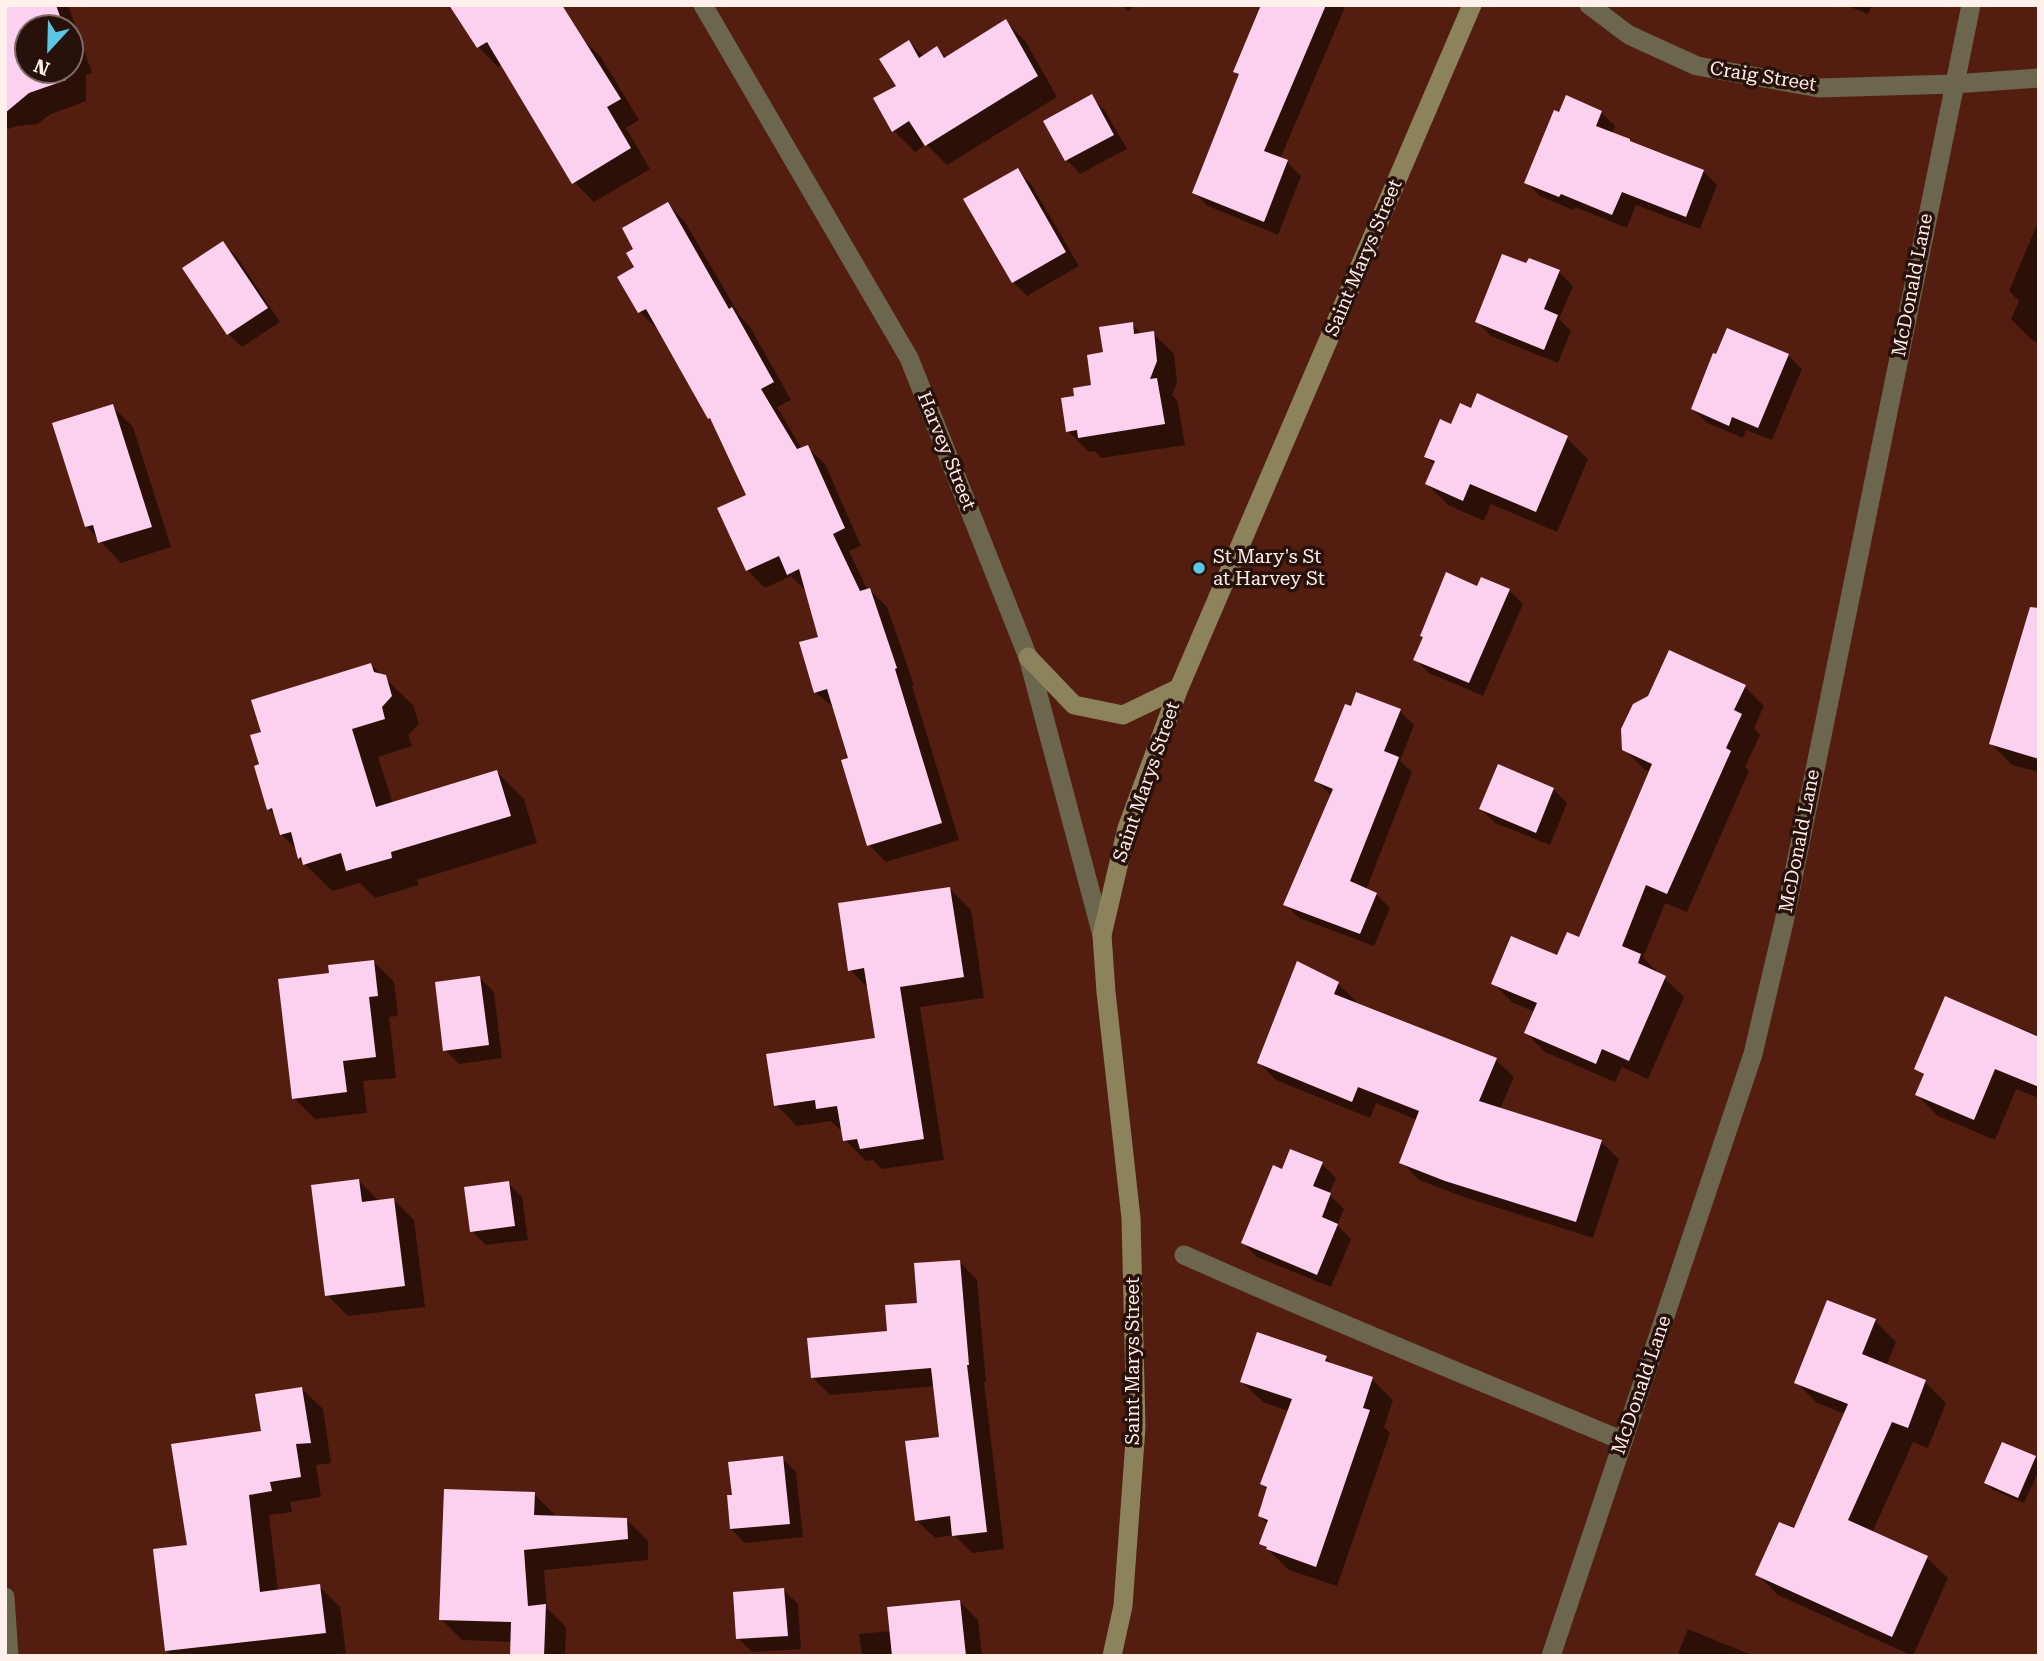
<!DOCTYPE html>
<style>
body{margin:0}
#map{position:relative;width:2044px;height:1661px;overflow:hidden;background:#531e10;font-family:"Roboto Serif",serif}
canvas{display:block}
.frame{position:absolute;inset:0;border:7px solid #fff0ec;pointer-events:none}
.north{position:absolute;left:14px;top:14px;width:70px;height:70px;box-sizing:border-box;background:#29110b;border:2px solid #7f6a65;border-radius:50%;rotate:202deg;font-size:19px;font-weight:700;line-height:28px;text-align:center;color:#fff0ec}
.north::after{content:'';display:block;margin:auto;width:24px;height:32px;background:#58c8e4;clip-path:polygon(50% 0,100% 100%,50% 72%,0 100%)}
</style>
<div id="map">
<canvas width="2044" height="1661"></canvas>
<div class="frame"></div>
<div class="north">N</div>
</div>
<script>
const context = document.querySelector('canvas').getContext('2d');
context.lineJoin = 'round';
function paint(path, color) { context.fillStyle = color; context.fill(path, 'evenodd'); }
function trace(path, color, width, dash) { context.strokeStyle = color; context.lineWidth = width; context.lineCap = dash ? 'butt' : 'round'; context.setLineDash(dash || []); context.stroke(path); }
function drawText(font, color, halo, rows, align = 'center') {
  context.font = font + ' "Roboto Serif",serif'; context.lineWidth = 7; context.setLineDash([]); context.textBaseline = 'middle'; context.strokeStyle = halo; context.fillStyle = color; for (const [text, x, y, turn = 0] of rows) {
    context.save(); context.translate(x, y); context.rotate((+turn || 0) * Math.PI / 180); context.textAlign = isNaN(turn) ? turn : align; if (halo) context.strokeText(text, 0, 0); context.fillText(text, 0, 0); context.restore();
  }
}
const shadow = new Path2D(`
 M5,5h63l24,68 -6,2v26l-35,13 -14,10 -20,2 -12,4zM28,28h42v42h-42z
 M451,5h111l24,38 15,14 38,63 -13,8 24,41 -56,33 -20,-20 -72,-118 -4,3 -20,-20z
 M1122,5h14l-8,6z
 M1262,5h84l-66,154 7,3 14,14 -23,59 -70,-29 -14,-14 46,-116 -5,-4z
 M1845,5h27l-4,9z
 M1006,21l20,21 31,55 -110,68 -21,-21 -11,8 -21,-21 5,-44 10,-45 15,15 13,-8 10,9z
 M1091,97l14,14 22,38 -47,25 -13,-14z
 M1601,112l14,14 -3,8 91,37 14,14 -17,44 -64,-24 -9,23 -52,-21 -2,3 -33,-14 -14,-14z
 M1017,170l14,14 48,82 -52,30 -14,-14z
 M668,204l17,18 55,94 10,11 41,73 -14,7 25,42 5,-2 18,17 36,82 -12,5 19,40 2,-1 17,17 27,78 -2,1 47,154 -73,22 -17,-17 -19,-85 -15,-51 -20,-17 5,-54 -14,-47 -15,-15 -26,12 -18,-18 1,-74 -33,-72 -6,-6 -50,-90 -2,1 -17,-17 -4,-63z
 M2039,220v123l-7,-3 -21,-21 8,-18 -10,-10z
 M223,243l14,14 43,65 -38,25 -14,-13z
 M1527,266l32,6 14,14 -14,33 12,12 -13,32 -67,-27 -14,-14z
 M1132,324l10,11 11,-2 21,21 3,29 -5,12 5,5 8,45 -84,13 -6,-7 -6,1 -21,-21 8,-34 17,-11 12,-32z
 M1788,355l14,14 -30,71 -26,-10 -3,8 -36,-15 -14,-14z
 M112,406l21,21 38,120 -50,16 -35,-37z
 M1452,426l115,12 21,21 -31,73 -66,-28 -7,17 -36,-16 -21,-21 8,-19 -9,-8z
 M1478,588l31,2 14,14 -40,92 -54,-23 -14,-14z
 M2039,653v119l-27,-7 -21,-21z
 M371,665l42,40 6,19 -11,11 4,11 -34,11 15,47 104,-32 27,27 13,44 -120,37 2,5 -44,13 -15,-15 -28,8 -27,-27 -7,-13 -16,-16 -5,-18 -8,-8 -8,-44 2,-32z
 M1745,687l19,19 -10,22 6,7 -15,32 4,4 -62,141 -22,-9 -22,55 41,39 -36,82 -26,-12 -7,15 -70,-30 -19,-19 9,-21 -22,-9 -19,-19 64,-27 22,-18 70,-167 -6,-3 -20,-20z
 M1357,694l43,17 14,14 -14,36 12,11 -46,118 10,4 14,14 -16,38 -75,-28 -14,-14 47,-108 -16,-15z
 M1553,789l14,14 -17,42 -55,-22 -14,-14z
 M950,889l21,21 13,88 -64,9 24,153 -62,9 -9,-9 -7,1 -21,-21 -2,-11h-4l-8,-8 -34,5 -21,-21 101,-66 -8,-50 -19,-19z
 M373,961l21,21 4,34 -9,1 7,61 -33,3 4,32 -52,6 -21,-21 37,-123z
 M480,978l14,14 8,66 -43,6 -14,-14z
 M1338,984l18,17 -1,3 141,56 18,17 -14,32 101,33 18,17 -26,79 -129,-41 -45,-17 -18,-18 16,-42 -41,-17 -6,15 -94,-38 -17,-17z
 M2021,1028l18,8v62l-23,-9 -21,51 -57,-24 -21,-21 8,-18 -9,-9z
 M1322,1164l14,14 -7,16 15,15 -7,16 14,14 -20,48 -74,-30 -14,-14 40,-72z
 M359,1181l20,20 14,-2 21,21 11,87 -77,9 -21,-21z
 M508,1183l14,14 6,43 -42,5 -14,-14z
 M959,1261l18,19 9,102h-2l20,167 -32,4 -18,-18 -19,3 -19,-18 25,-82 -6,-52 -105,9 -18,-18 77,-44z
 M1875,1321l21,21 -10,24 39,16 21,21 -18,45 -15,-6 -41,91 55,25 21,20 -35,78 -135,-61 -21,-21 38,-43 50,-117 -28,-11 -21,-21z
 M1326,1358l9,9 37,12 21,21 -9,27 6,6 -53,153 -48,-16 -28,-27 7,-18 -8,-9 8,-26 -6,-6 27,-73 -26,-9 -21,-20z
 M302,1389l21,20 8,54 -15,2 5,32 -31,5 2,10 -23,3 9,76 41,-5 21,21 6,46 -22,3h-152l-5,-5 22,-105 74,-114z
 M782,1458l14,14 7,65 -58,6 -14,-14 2,-33z
 M2035,1458l4,4v8l-15,33 -31,-13 -7,-7z
 M534,1494l21,21v3l72,2 21,21v19l-104,10 3,38 19,19 -1,29h-53v-14l-50,-2 -21,-21z
 M784,1590l14,14 3,45 -49,3 -14,-14z
 M960,1602l18,18 4,36h-120l-3,-22 32,-3z
 M1688,1629l61,25 2,2h-74z`);
const building = new Path2D(`
 M5,5h51l8,23h-36v42h38v10l-37,13 -24,20z
 M449,5h113l59,94 -14,8 24,41 -59,36 -85,-142 -10,6z
 M1261,5h65l-62,146 24,9 -24,62 -72,-29 47,-119 -6,-2z
 M1006,19l32,57 -113,70 -16,-25 -17,11 -19,-34 23,-12 -17,-27 30,-19 10,18 18,-12 7,12z
 M1092,94l22,41 -49,26 -22,-40z
 M1566,95l36,16 -6,15 34,13v2l74,29 -18,47 -64,-25 -10,23 -51,-21 -2,3 -35,-14 30,-73 5,2z
 M1018,168l48,84 -54,31 -49,-84z
 M668,202l61,107 3,-2 42,75 -13,7 36,60 11,-4 37,83 -12,6 27,57 10,-3 27,80 -2,1 47,154 -75,23 -26,-86 7,-2 -21,-69 -13,4 -15,-51 19,-5 -19,-68 -12,6 -8,-19 -33,15 -29,-63 29,-13 -36,-77 -2,1 -62,-110 -8,4 -21,-36 17,-10 -8,-14 7,-4 -11,-21z
 M223,241l45,67 -41,27 -45,-67z
 M1502,254l24,9 3,-5 31,12 -16,39 14,6 -14,35 -69,-28z
 M1133,322l1,12 20,-3 3,30 -7,18 7,-1 8,46 -87,14 -1,-8 -11,2 -5,-34 13,-2 -1,-8 18,-3 -4,-30 16,-3 -4,-25z
 M1727,328l62,26 -31,74 -26,-11 -3,9 -38,-17 22,-56 3,1z
 M1477,393l91,43 -32,76 -66,-28 -7,17 -38,-17 10,-23 -11,-4 16,-38 11,5 9,-21 11,5z
 M113,404l39,123 -54,16 -5,-18 -8,2 -33,-104z
 M1446,572l31,14 4,-9 29,12 -41,94 -56,-23 10,-23 -3,-1z
 M2030,607l9,1v151l-50,-15z
 M1669,650l77,35 -12,25 8,4 -16,34 5,3 -64,143 -21,-9 -24,61 19,8 -3,9 28,13 -37,85 -27,-12 -6,15 -72,-31 13,-30 -46,-19 20,-48 46,19 10,-23 12,5 73,-173 -30,-14 -1,-21 12,-25 15,-8z
 M371,663l3,9 12,3 6,21 -10,11 3,12 -33,10 24,78 121,-37 14,46 -120,36 1,6 -46,13 -5,-18 -38,12 -2,-8 -3,2 -7,-27 -11,3 -8,-27 -5,2 -13,-44 5,-2 -9,-29 11,-3 -10,-32z
 M1356,692l45,17 -17,42 15,6 -1,3 -48,121 27,12 -17,41 -77,-29 50,-116 -19,-8 31,-77 6,2z
 M1498,764l56,24 -18,45 -57,-24z
 M950,887l14,90 -64,10 24,152 -64,10 -3,-10 -14,2 -6,-35 -21,3 -1,-9 -41,6 -8,-52 109,-16 -11,-70 -16,3 -10,-68z
 M374,960l4,36 -9,1 7,60 -33,4 4,31 -55,7 -14,-120 51,-6 -1,-8z
 M1297,961l42,21 -5,12 163,64 -18,43 123,39 -26,82 -131,-41 -46,-18 20,-52 -61,-24 -6,15 -95,-39z
 M480,976l9,69 -46,6 -8,-69z
 M1945,996l94,41v50l-44,-18 -21,51 -59,-25 9,-21 -10,-5z
 M1290,1149l33,13 -10,24 18,7 -9,24 16,7 -21,51 -76,-32 32,-78 9,4z
 M359,1179l3,23 32,-4 11,88 -80,10 -14,-111z
 M509,1181l6,45 -45,6 -6,-45z
 M960,1260l9,105h-2l20,167 -35,4 -2,-20 -35,5 -10,-80 34,-4 -8,-69 -120,10 -4,-40 80,-7 -2,-26 32,-2 -3,-40z
 M1827,1300l49,19 -14,35 64,26 -18,48 -16,-6 -44,98 80,36 -36,81 -137,-62 24,-53 15,6 54,-124 -54,-21z
 M1257,1332l70,24 -2,5 48,16 -10,31 7,2 -54,157 -50,-18 1,-2 -8,-3 9,-24 -10,-4 9,-29 -7,-3 32,-85 -52,-17z
 M302,1387l9,56 -15,1 5,33 -31,5 2,9 -23,4 11,97 60,-8 6,49 -161,18 -12,-102 34,-4 -16,-101 90,-13 -6,-37z
 M2002,1442l34,14 -18,42 -34,-15z
 M783,1456l7,68 -60,5 -3,-34h5l-4,-33z
 M444,1489l91,3 -1,23 93,3 1,21 -104,11 4,56 18,-2 -2,52h-34l1,-34 -72,-2z
 M784,1588l4,48 -52,3 -3,-47z
 M960,1600l6,56h-74l-5,-49z`);
const service = new Path2D(`
 M1184,1255c145,65 292,124 439,186`);
const minor = new Path2D(`
 M1589,5l40,30 68,31 122,22 135,-4 85,-6
 M5,1597l4,59
 M1551,1656l202,-602 31,-132 187,-917`);
const tertiary = new Path2D(`
 M703,5l206,353 119,299 74,278`);
const secondary = new Path2D(`
 M1028,657l46,48 49,10 56,-27
 M1112,1656l11,-50 13,-179 -5,-209 -25,-226 -4,-57 25,-107 52,-140 293,-683`);
const markers = [
 [1199,568,7,"#58c8e4"]
];
const streetNames = [
 ["Craig Street",1763,77,9],
 ["Saint Marys Street",1364,258,-67],
 ["McDonald Lane",1913,285,-79],
 ["Harvey Street",946,451,68],
 ["Saint Marys Street",1147,782,-71],
 ["McDonald Lane",1800,841,-79],
 ["Saint Marys Street",1133,1361,-90],
 ["McDonald Lane",1642,1385,-71]
];
const poiNames = [
 ["St Mary's St",1213,557],
 ["at Harvey St",1213,579]
];
paint(shadow, '#0007');
paint(building, '#fbd1ef');
trace(service, '#6b664d', 19);
trace(minor, '#6b664d', 19);
trace(tertiary, '#6b664d', 19);
trace(secondary, '#8c835c', 19);
for (const [x, y, r, color] of markers) { const dot = new Path2D(); dot.arc(x, y, r, 0, 2 * Math.PI); context.fillStyle = color; context.fill(dot); trace(dot, '#29110b', 2.5); }
drawText('19px', '#fff0ec', '#29110b', streetNames);
drawText('19px', '#fff0ec', '#29110b', poiNames, 'left');
</script>
